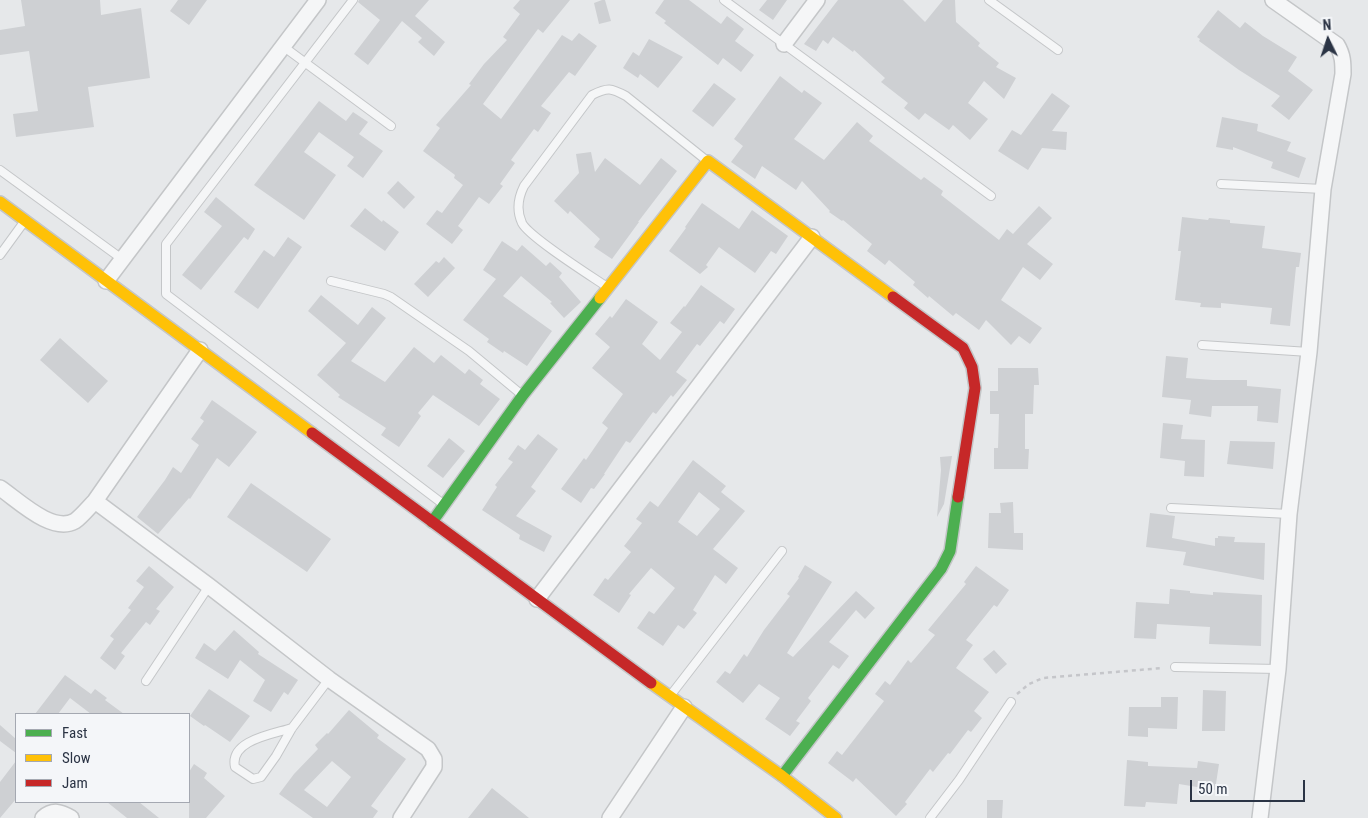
<!DOCTYPE html>
<style>
body{margin:0}
#map{position:relative;width:1368px;height:818px;overflow:hidden;background:#e6e8ea;font-family:"Roboto Condensed",sans-serif}
canvas{display:block}
.legend{position:absolute;left:15px;top:713px;width:175px;height:90px;box-sizing:border-box;background:#f4f6f9;border:1px solid #a4a8b1;margin:0;padding:6px 9px;list-style:none;font-size:15px;color:#2b3445}
.legend li{display:flex;align-items:center;gap:10px;height:25px}
.legend b{width:25px;border:1px solid #a4a8b1}
.north{position:absolute;left:1303px;top:15px;width:50px;height:50px;-webkit-text-stroke:4px #f4f6f9;paint-order:stroke;rotate:356deg;font-size:14px;font-weight:700;line-height:20px;text-align:center;color:#2b3445}
.north::after{content:'';display:block;margin:auto;width:18px;height:22px;background:#2b3445;clip-path:polygon(50% 0,100% 100%,50% 72%,0 100%)}
.scale{position:absolute;left:1190px;top:780px;width:115px;height:22px;box-sizing:border-box;border:2px solid #2b3445;border-top:0;padding-left:6px;font-size:15px;line-height:18px;white-space:nowrap;color:#2b3445;-webkit-text-stroke:4px #f4f6f9;paint-order:stroke}
</style>
<div id="map">
<canvas width="1368" height="818"></canvas>
<ul class="legend">
<li><b style="height:6px;background:#4caf50"></b>Fast</li>
<li><b style="height:6px;background:#ffc107"></b>Slow</li>
<li><b style="height:6px;background:#c62828"></b>Jam</li>
</ul>
<div class="north">N</div>
<div class="scale">50 m</div>
</div>
<script>
const context = document.querySelector('canvas').getContext('2d');
context.lineJoin = 'round';
function paint(path, color) { context.fillStyle = color; context.fill(path, 'evenodd'); }
function trace(path, color, width, dash) { context.strokeStyle = color; context.lineWidth = width; context.lineCap = dash ? 'butt' : 'round'; context.setLineDash(dash || []); context.stroke(path); }
const building = new Path2D(`
 M21,0h79l1,15 40,-7 9,70 -62,9 6,40 -78,10 -3,-23 25,-3 -9,-60 -29,4v-25l25,-4z
 M178,0h29l-18,25 -19,-14z
 M359,0h70l-14,16 30,26 -11,14 -16,-14 4,-4 -20,-17 -34,44 -14,-11 26,-34 -22,-18z
 M520,0h50l-27,33 -5,-4 -55,75 18,15 61,-84 10,6 7,-8 18,13 -22,30 -6,-4 -28,34 10,7 -13,19 -4,-3 -23,31 4,3 -15,21 3,2 -14,18 -10,-7 -21,29 5,4 -11,14 -26,-20 11,-14 5,3 21,-28 -9,-7 1,-3 -32,-24 17,-23 -4,-3 35,-40 -2,-1 15,-20 23,-24 -4,-3 17,-23 -7,-6z
 M602,0h3l6,21 -12,3 -5,-21z
 M664,0h25l32,24 6,-8 17,13 -9,12 19,14 -13,17 -18,-14 -5,7 -54,-42 2,-2 -11,-8z
 M767,0h20l-14,20 -14,-10z
 M838,0h65l22,22 18,-22h12l1,22 24,21 -2,3 21,17 -3,4 20,11 -12,21 -20,-18 -16,22 20,16 -18,21 -17,-15 -4,5 -24,-17 -6,7 -15,-12 4,-5 -27,-21 4,-4 -31,-28 -1,2 -20,-15 -5,7 -5,-4 -7,11 -12,-7z
 M1218,10l22,18 5,-6 18,14 34,21 -9,14 25,19 -24,30 -18,-14 9,-10 -41,-26 -40,-29 1,-2 -3,-2z
 M649,39l34,18 -25,31 -18,-14 -2,4 -15,-10 10,-16 6,4z
 M780,76l22,17 2,-3 18,13 -28,36 30,21 33,-38 16,14 -4,5 52,39 3,-3 19,14 -2,4 58,45 8,-11 6,5 26,-28 13,12 -25,26 26,20 -13,16 -17,-13 -22,33 41,28 -12,16 -11,-8 -8,9 -25,-25 -7,10 -23,-17 -3,3 -24,-20 -1,2 -15,-13 2,-3 -26,-22 -4,5 -18,-14 5,-7 -29,-24 -1,1 -13,-9 1,-1 -28,-30 -6,9 -34,-24 -7,13 -24,-17 12,-16 -9,-7z
 M714,83l22,16 -23,28 -21,-16z
 M1052,93l18,13 -18,25 15,1 -1,18 -24,-2 -14,22 -30,-19 14,-21 9,5z
 M319,101l27,20 7,-9 15,10 -9,12 24,17 -20,27 -16,-12 7,-9 -35,-25 -15,20 32,23 -32,45 -50,-35z
 M1222,117l36,7 -1,7 34,11 -4,9 19,7 -7,20 -28,-10 2,-6 -40,-15v3l-17,-3z
 M591,152l4,20 10,-14 35,27 21,-27 16,13 -39,51h1l-27,37 -18,-12 6,-8 -30,-28 -2,3 -14,-13 25,-28 -3,-19z
 M398,181l17,16 -11,12 -17,-16z
 M216,197l39,32 -7,11 -4,-3 -43,53 -19,-15 40,-49 -18,-14z
 M702,203l37,26 13,-19 36,26 -12,18 -5,-3 -16,22 -36,-26 -13,18 2,2 -8,7 -31,-23 17,-23 -1,-1z
 M365,208l17,14 1,-2 16,12 -14,19 -35,-25z
 M1182,217l26,3 1,-2 21,2v3l35,3 -3,22 39,5 -2,14h-3l-6,59 -20,-2 2,-16 -51,-5v5l-21,-1 1,-4 -26,-3 6,-49h-3z
 M288,237l14,10 -44,62 -24,-17 30,-42 10,7z
 M502,241l15,10 5,-6 24,21 4,-4 12,11 -3,4 22,25 -17,16 -14,-15 2,-1 -31,-26 -18,20 49,35 -25,35 -23,-15 -1,2 -16,-11 2,-3 -26,-19 33,-41 -13,-9z
 M444,257l11,11 -27,29 -14,-13 22,-23 3,2z
 M701,285l34,24 -11,15 -4,-3 -20,25 -3,-2 -21,28 11,8 -14,17 -2,-2 -15,19 -3,-2 -23,31 -4,-2 -22,33h1l-11,15 -3,-1 -10,15 -20,-14 23,-31 2,2 22,-32 -6,-5 21,-29 -31,-26 18,-21 -15,-13 15,-18 2,2 14,-19 32,23 -16,22 18,16 22,-28 -12,-9 14,-17 1,1z
 M321,295l37,30 14,-18 14,11 -35,43 34,21 29,-35 20,16 7,-8 24,19 4,-5 14,11 -3,4 20,15 -21,27 -46,-31 -15,18 3,3 -22,31 -18,-12 5,-7 -48,-31 2,-2 -23,-20 29,-32 -38,-32z
 M60,338l48,43 -20,22 -48,-43z
 M1166,356l22,2 -2,20 27,2h34v6l34,3 -3,34 -21,-2 1,-15h-46l-1,11 -22,-3 2,-14 -29,-3z
 M998,368h40l1,17h-5l-1,29h-8v35h4l-1,20h-34v-21h4l1,-34h-9v-23h8z
 M212,400l45,32 -28,35 -12,-9 -27,41 -1,-1 -31,36 -21,-17 28,-37 8,-13 8,6 18,-28 -8,-6 13,-18 -4,-3z
 M1163,423l20,2 -2,14 24,1 -1,37 -20,-1 1,-15 -25,-3z
 M538,434l20,15 -27,38 5,4 -20,25 36,20 -8,16 -25,-13 1,-4 -38,-25 15,-23 -2,-2 18,-23 -5,-3 10,-14 7,5z
 M449,438l16,13 -22,27 -16,-12z
 M1230,441l45,1 -2,27 -46,-5z
 M952,456l-8,48 -7,13 4,-47 -1,-13z
 M693,460l33,26 -5,6 24,19 -32,38 25,19 -12,16 -11,-9 -22,35 4,3 -13,16 -6,-4 -15,21 -26,-18 12,-17 5,3 21,-26 -24,-20 -22,26 2,1 -12,18 -26,-18 12,-17 3,2 23,-28 -7,-6 18,-23 -6,-4 14,-18 8,6zM699,492l21,17 -23,27 -19,-14z
 M251,483l80,56 -24,33 -80,-55z
 M1013,502l1,31h9v17l-35,-2 1,-35h12l-1,-10z
 M1150,513l25,3 -3,22 43,8v-8h3v-2l17,1 -1,5 31,1 -1,37 -81,-15 3,-13 -40,-5z
 M805,565l27,17 -45,71 6,4 63,-66 19,17 -10,11 -9,-9 -27,32 20,14 -10,13 -6,-4 -25,33 3,3 -15,20 4,2 -10,13 -25,-17 15,-21 -21,-14 -16,19 -27,-21 9,-11 5,3 14,-20 3,3 17,-27 26,-34 -3,-2 12,-16 -1,-1z
 M149,566l25,21 -18,22 4,2 -10,14 -4,-3 -25,31 4,3 -10,14 -15,-12 14,-19 -4,-3 21,-26 -3,-2 16,-21 -8,-6z
 M976,566l33,24 -12,17 -3,-2 -28,35 7,5 -17,23 33,24 -15,19 8,7 -11,14 -3,-2 -18,24 -2,-1 -15,19 -3,-3 -25,33 2,2 -11,12 -40,-38 -3,4 -25,-19 9,-12 5,4 42,-54 -9,-7 10,-13 5,4 18,-25 3,3 24,-28 -7,-5 38,-46 -2,-2z
 M1170,589l20,2v2l23,2v-3l49,3 -1,51 -52,-2 1,-17 -53,-3 -1,15 -22,-1 2,-36 33,2z
 M234,630l25,22 -1,2 40,26 -10,15 -4,-3 -13,20 -18,-11 12,-21 -25,-20 -12,19 -33,-21 9,-15 11,8z
 M994,650l13,14 -11,10 -13,-15z
 M65,675l26,19 4,-5 12,9 -2,2 19,14h-33l-21,-16 -12,16h-23z
 M209,689l41,27 -20,26 -25,-17 -1,1 -14,-10z
 M1203,690l23,1 -1,40h-23z
 M1161,697h17l-1,32 -29,-1v9l-20,-1 1,-29h32z
 M349,710l30,25 -2,3 29,21 -35,47 7,5 -5,7h-60l-34,-24 15,-20 24,-25 -3,-4 12,-12 1,1zM332,761l19,16 -24,30 -23,-17z
 M0,725l16,14v14l-16,-12z
 M1127,760l21,2v4l49,2 1,-7 21,3 -4,26 -36,-6 -2,20 -31,-2 -1,5 -21,-1z
 M16,761v38l-16,19v-36z
 M194,764l13,9 -3,5 21,18 -19,22h-17v-46z
 M492,788l37,30h-61z
 M987,800h16l-1,18h-15z
 M107,802h32l20,16h-32z`);
const path = new Path2D(`
 M1017,694l12,-10 14,-6 120,-10`);
const lane = new Path2D(`
 M353,0l-187,244v50l277,210
 M724,0l267,196
 M989,0l69,50
 M284,47l107,79
 M0,170l122,89
 M1221,184l102,5
 M0,255l24,-33
 M331,281l53,13 7,3 78,54 53,44
 M607,287c-16,-11 -78,-50 -85,-64 -6,-13 -4,-25 2,-37l68,-91c16,-8 19,-7 34,1l80,64
 M1202,345l107,7
 M1171,508l118,6
 M1175,667l103,2
 M146,681l63,-95
 M670,696l112,-145
 M292,728c-18,6 -63,12 -57,39l18,12 8,-2 15,-21 16,-28 37,-49
 M930,818l29,-38 52,-78`);
const street = new Path2D(`
 M784,44l33,-44
 M106,281l212,-281
 M0,488c18,12 52,46 75,33 7,-5 14,-14 20,-20l105,-151
 M95,501l114,85 120,93 99,70 6,10v8l-33,51
 M537,599l275,-362
 M43,818c10,-9 18,-6 28,0
 M610,818l74,-111
 M1260,818l18,-149 11,-155 20,-162 14,-163 20,-115c0,-11 0,-19 -6,-29l-64,-45`);
const fast = new Path2D(`
 M432,522l91,-127 77,-97
 M782,776l159,-207 9,-18 8,-54`);
const slow = new Path2D(`
 M0,202l312,231
 M600,298l108,-137 185,136
 M651,683l131,93 54,42`);
const jam = new Path2D(`
 M893,297l70,51 9,19 3,21 -17,109
 M312,433l339,250`);
paint(building, '#ced0d3');
trace(lane, '#c4c6c8', 10);
trace(street, '#c4c6c8', 18);
trace(fast, '#c4c6c8', 14);
trace(slow, '#c4c6c8', 14);
trace(jam, '#c4c6c8', 14);
trace(path, '#c5c6ca', 2.5, [4, 4]);
trace(lane, '#f5f6f7', 8);
trace(street, '#f5f6f7', 15);
trace(fast, '#4caf50', 11);
trace(slow, '#ffc107', 11);
trace(jam, '#c62828', 11);
</script>
